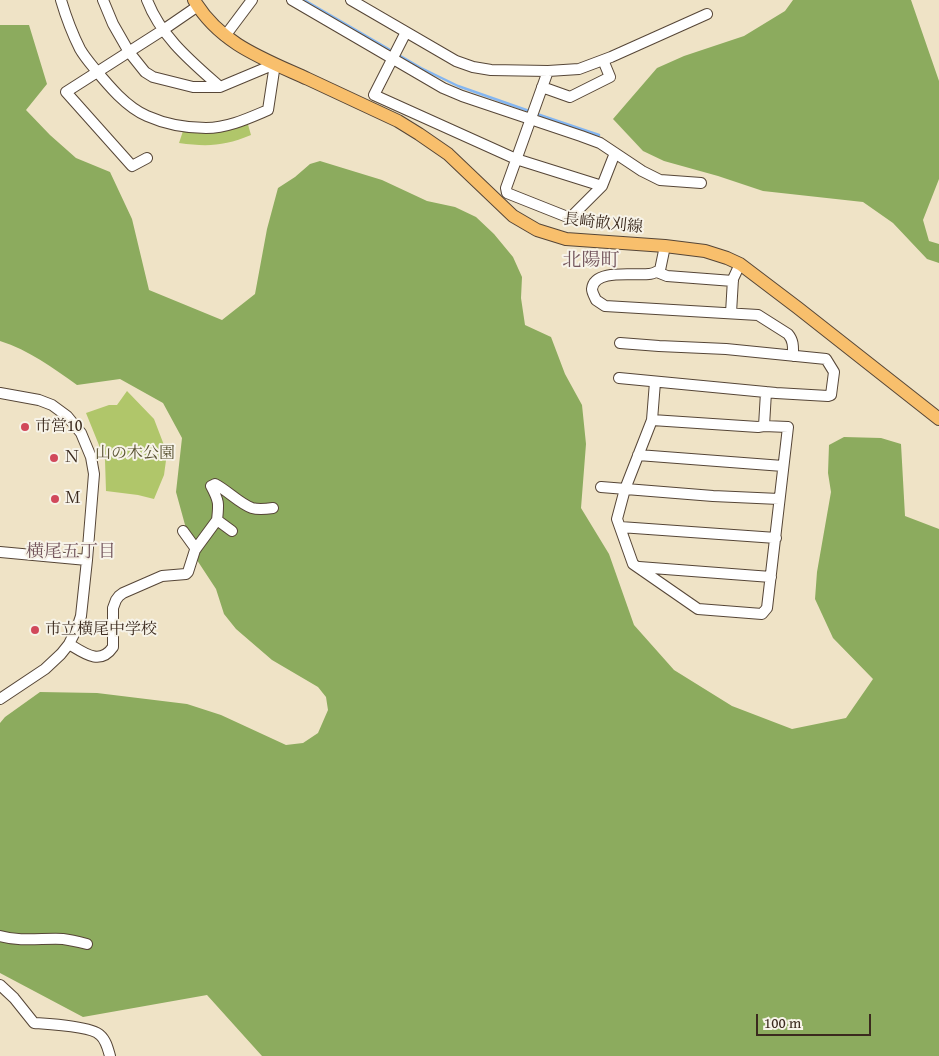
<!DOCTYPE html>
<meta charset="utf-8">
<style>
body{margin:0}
#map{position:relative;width:939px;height:1056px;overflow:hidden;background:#efe3c6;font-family:"Gentium Book Plus",serif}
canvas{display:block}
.scale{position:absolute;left:756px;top:1014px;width:115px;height:22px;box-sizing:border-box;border:2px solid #3b2a1e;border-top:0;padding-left:6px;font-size:15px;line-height:18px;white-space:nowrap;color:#3b2a1e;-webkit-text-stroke:4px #f7f3e8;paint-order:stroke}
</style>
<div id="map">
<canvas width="939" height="1056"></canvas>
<div class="scale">100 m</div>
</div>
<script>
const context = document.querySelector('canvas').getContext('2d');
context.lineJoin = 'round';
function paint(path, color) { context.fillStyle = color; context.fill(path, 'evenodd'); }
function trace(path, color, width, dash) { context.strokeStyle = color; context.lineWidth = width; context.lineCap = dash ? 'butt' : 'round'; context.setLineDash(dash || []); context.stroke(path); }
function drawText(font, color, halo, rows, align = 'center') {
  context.font = font + ' "Gentium Book Plus","Noto Serif JP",serif'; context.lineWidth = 4; context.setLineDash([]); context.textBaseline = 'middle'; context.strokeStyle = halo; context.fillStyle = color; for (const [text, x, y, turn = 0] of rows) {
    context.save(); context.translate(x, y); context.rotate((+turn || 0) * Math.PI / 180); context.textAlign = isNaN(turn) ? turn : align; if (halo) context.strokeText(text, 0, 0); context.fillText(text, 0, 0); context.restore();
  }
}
const green = new Path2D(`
 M247,121l4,14c-27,11 -43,12 -72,8l5,-15z
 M127,391l27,28 13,34 -3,22 -10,24 -16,-4 -32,-4 -1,-31 -19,-47 23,-8h8z`);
const forest = new Path2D(`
 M793,0h118l28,81v98l-16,41 6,21 10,3v19l-12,-4 -34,-36 -30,-21 -100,-11 -45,-15 -54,-15 -21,-10 -30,-32 44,-51 27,-12 60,-20 41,-25z
 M0,25h29l18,59 -21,26 24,25 26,23 34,14 22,47 17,71 73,30 33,-26 12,-65 11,-41 17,-11 15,-13 10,-3 62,19 45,21 28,6 21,10 18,17 19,23 9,20 -1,21 4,27 26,12 14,37 17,31 4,39 -5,64 28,46 25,71 40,45 58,36 60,23 54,-11 27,-39 -40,-41 -18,-39 2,-27 14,-80 -3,-19 1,-28 15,-8 37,1 20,6 4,72 34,13v527h-677l-55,-61 -124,22 -83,-44v-250l5,-6 35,-25 57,1 90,11 34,11 65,30 17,-2 15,-10 10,-23 -2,-13 -8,-10 -46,-27 -36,-31 -12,-15 -8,-25 -23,-35 -17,-62 6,-54 -19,-35 -43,-24 -43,6c-24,-17 -48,-35 -77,-44z`);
const stream = new Path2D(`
 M304,0l88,51
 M397,54l24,14 37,18 74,26
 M537,114l62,21`);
const minor = new Path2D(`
 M61,0c5,17 11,33 19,49 4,7 9,13 14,19 14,17 32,39 53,48 18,8 40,12 59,12 22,0 43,-10 62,-18l7,-46
 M103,0l10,24 16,28 16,20 8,5 40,10h27l55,-23
 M147,0c14,37 45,62 73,87
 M292,0l151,88 19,8 119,40 19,7 42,28 18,9 41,3
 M351,0l105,61 17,6 18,3 57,1 31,-2 32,-12 96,-43
 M406,32l-32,63 142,64 86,27
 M225,36l27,-36
 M548,71l-42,117 1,5 63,25 32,-32 13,-33
 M542,87l28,10 40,-20 -7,-17
 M147,158l-15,8 -66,-74 97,-62 35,-24
 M665,246l-5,24c-4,2 -7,4 -11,4 -14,2 -55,-6 -57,15 0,4 3,8 4,11l9,6 153,9 30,19c6,7 5,14 5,22
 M657,272l10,4 66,5
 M731,313l2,-34 7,-15
 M619,378l157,15 52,3 3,-1 3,-23 -8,-13 -100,-10 -67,-3 -39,-3
 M655,382l-3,38 -27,69 -8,30 16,45 65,45 64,5 5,-6 21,-181 -24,-1 2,-34
 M0,393l39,7 13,5 15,11 14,17 10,24 3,17 -7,86 -6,56 -4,12 -8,16 -8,10 -16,15 -45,30
 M652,420l106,7 6,-1
 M638,455l145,11
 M601,487l112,9 66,3
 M217,520c2,-17 2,-19 -6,-34l4,-2c12,6 25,20 37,24 7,2 14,1 21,0
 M620,527l156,11
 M183,531l13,18
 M0,552l87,8
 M639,567l132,10
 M69,644c15,9 31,22 44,3v-39l3,-8 3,-4 4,-3 39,-17 24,-2 2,-2 7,-22 22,-30 15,11
 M0,936c21,6 42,2 63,3 8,1 16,3 24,5
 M0,985l14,13 20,25c13,1 57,3 66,12 6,5 8,14 10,21`);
const major = new Path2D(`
 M194,0c26,44 70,59 114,79 30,14 60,28 90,42l21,13 29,20 65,62 24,14 29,9 99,7 40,5 22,7 13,6 58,44 141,111`);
const markers = [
 [25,427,5,"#d1495b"],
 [54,458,5,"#d1495b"],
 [55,499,5,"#d1495b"],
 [35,630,5,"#d1495b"]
];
const streetNames = [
 ["長崎畝刈線",603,224,6]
];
const poiNames = [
 ["市営10",35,427],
 ["Ｎ",64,458],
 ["Ｍ",65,499],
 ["市立横尾中学校",45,630]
];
const parkNames = [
 ["山の木公園",135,454]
];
const neighbourhoodNames = [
 ["横尾五丁目",71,552]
];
const quarterNames = [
 ["北陽町",591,261]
];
paint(green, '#b0c66a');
paint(forest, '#8cab5e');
trace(stream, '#84b6f1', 2.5);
trace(minor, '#564637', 12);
trace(major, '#564637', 14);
trace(minor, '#fff', 10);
trace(major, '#f8bf6c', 12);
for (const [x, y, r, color] of markers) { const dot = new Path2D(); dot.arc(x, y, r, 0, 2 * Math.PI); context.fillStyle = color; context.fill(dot); trace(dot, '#f7f3e8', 2); }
drawText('16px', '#3b2a1e', '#f7f3e8', streetNames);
drawText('16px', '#3b2a1e', '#f7f3e8', poiNames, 'left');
drawText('16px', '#585131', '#f7f3e8', parkNames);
drawText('18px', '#73555c', '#f7f3e8', neighbourhoodNames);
drawText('19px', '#73555c', '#f7f3e8', quarterNames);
</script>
